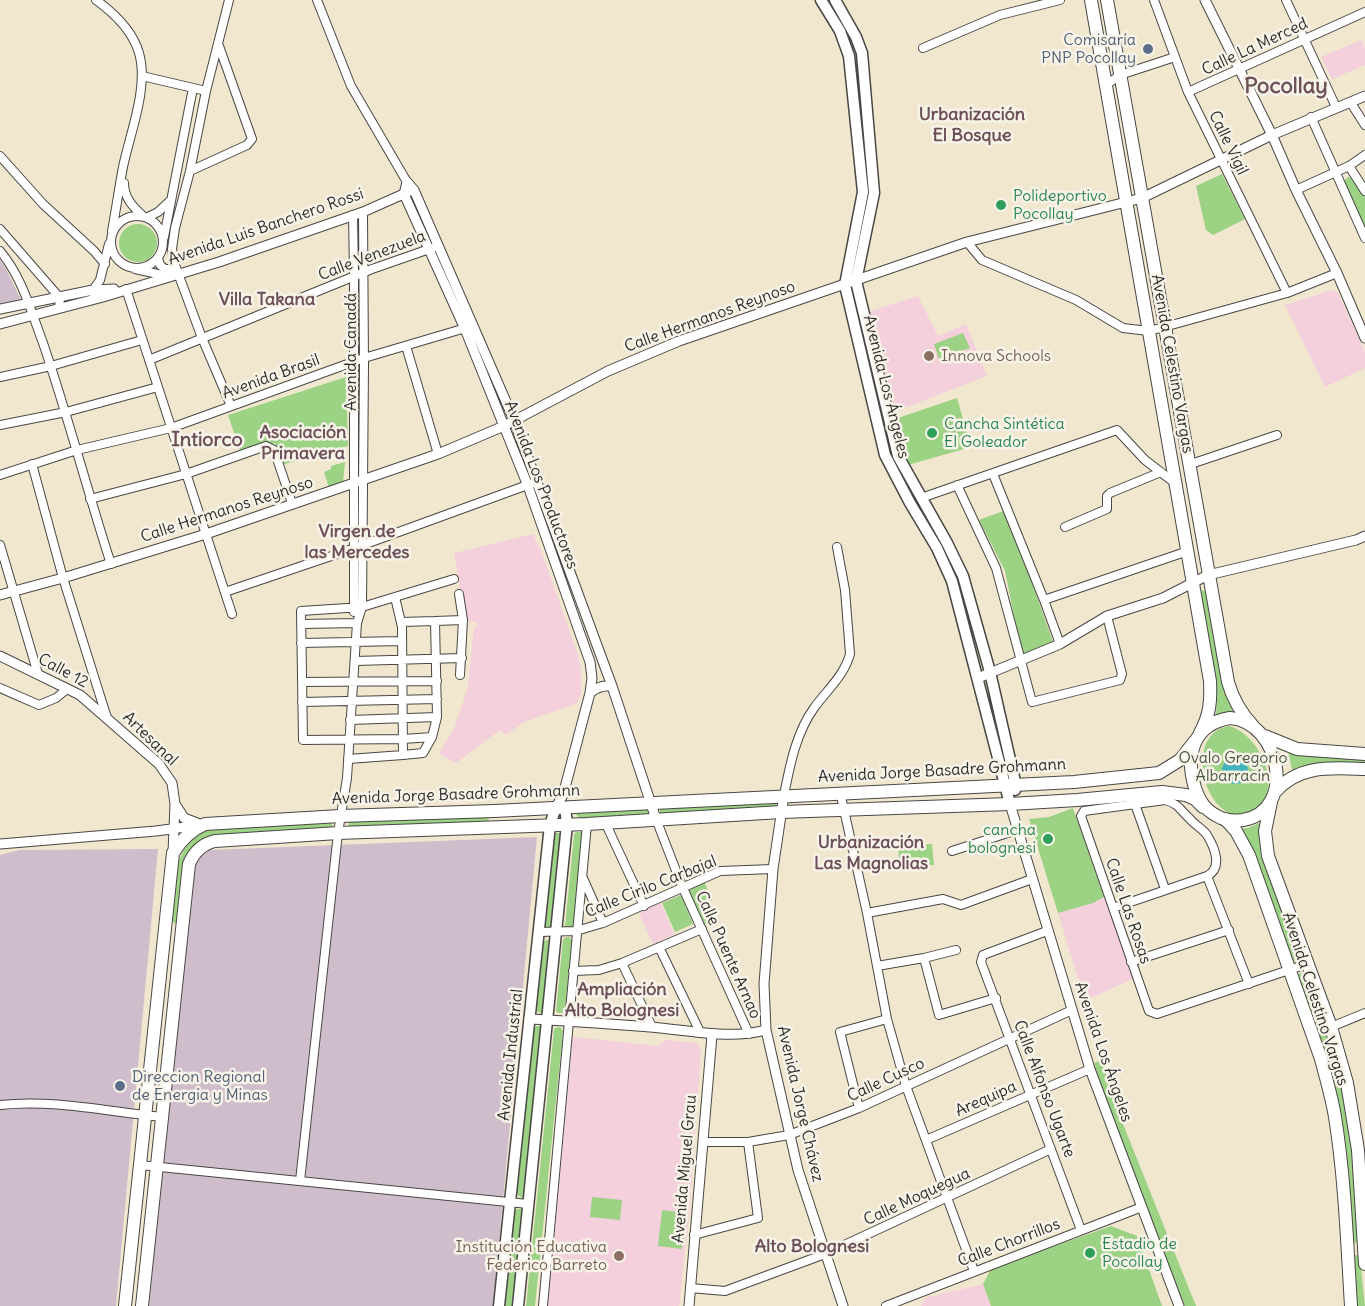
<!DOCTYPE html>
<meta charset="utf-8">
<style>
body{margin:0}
canvas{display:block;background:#f1e7cf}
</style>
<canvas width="1365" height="1306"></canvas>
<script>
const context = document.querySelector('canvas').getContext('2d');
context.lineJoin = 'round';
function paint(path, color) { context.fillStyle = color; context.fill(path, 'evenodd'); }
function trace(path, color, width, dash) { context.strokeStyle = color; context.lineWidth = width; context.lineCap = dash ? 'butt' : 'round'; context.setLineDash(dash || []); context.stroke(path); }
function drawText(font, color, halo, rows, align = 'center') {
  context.font = font + ' Delius,sans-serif'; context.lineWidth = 5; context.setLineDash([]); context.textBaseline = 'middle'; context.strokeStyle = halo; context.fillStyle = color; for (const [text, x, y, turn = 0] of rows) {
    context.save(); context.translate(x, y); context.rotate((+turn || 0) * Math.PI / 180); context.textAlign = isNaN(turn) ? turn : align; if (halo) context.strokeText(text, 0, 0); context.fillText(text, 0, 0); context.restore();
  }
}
const built = new Path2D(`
 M1361,40l4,8v17l-33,14 -11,-22z
 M1332,290l6,3 27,59v16l-40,19 -40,-82z
 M918,296l20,40 28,-12 21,52 -93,36 -26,-100z
 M533,534l9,19 35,99 4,17v25l-5,10 -52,18 -18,13 -6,-5 -44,33 -17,-9 16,-28 13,-39 6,-60h3v-5h-12l-11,-69z
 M1104,897l31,81 -50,23 -27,-88 35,-10z
 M661,903l13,31 -21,10 -14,-31z
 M573,1037l86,9 7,-6 31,3 4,7 -11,156 -11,100h-131z
 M983,1284l8,22h-70l4,-8z`);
const industrial = new Path2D(`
 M0,261l5,6 17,35 -22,6z
 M537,837l-44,469h-344l44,-442 9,-9 8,-5z
 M158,849l-42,457h-116v-451l19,-5z`);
const green = new Path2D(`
 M1222,174l23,45 -32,16 -7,-5 -10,-44z
 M1348,177l4,1 13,19v31l-22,-43 1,-4z
 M119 243a19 19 0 1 1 38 0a19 19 0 1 1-38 0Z
 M963,333l7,15 -31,11 -5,-15z
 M346,377l2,69 -67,19 -6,-22 -34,11 -13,-39z
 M957,398l14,49 -63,18 -16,-45z
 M345,462l-2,21 -14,5 -5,-16 7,-3v-3z
 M1003,511l29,72 21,59 -31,14 -17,-85 -26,-51z
 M1202,590l6,2 28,121 -20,4 1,-22 -18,-99z
 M1229,726c31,8 56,64 26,84 -45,29 -78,-75 -26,-84z
 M1288,751l77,8v8l-55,-3 -18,6z
 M775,802l2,4 -4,3 -110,6 -3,-2v-4l2,-3z
 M648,808l1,4 -3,3 -67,4 -3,-5 1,-3z
 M1073,808l31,89 -11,6 -35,10 -29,-94 20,-2z
 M488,816l1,4 -3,3 -138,4 1,-6z
 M329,822l3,2 1,4 -140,19 -15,78 -7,-4c4,-36 -1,-77 40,-92z
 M1259,823l5,36 35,99 -2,4 -5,1 -54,-134 10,-1z
 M576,832h5l2,3 -9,89 -2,3 -5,1 -2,-2 9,-91z
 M555,833h5l2,3 -10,91 -2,3 -7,-4 9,-89z
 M932,844l2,21 -34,3 -2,-22z
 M704,881l8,19 -4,2 -3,4 4,13 -5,7 -16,-37z
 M681,895l12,29 -18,8 -13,-29z
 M569,937l3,3 -7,69 -2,4h-5l-2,-2 7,-71 1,-2z
 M549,940l3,3 -8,68 -2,3 -7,-4 7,-65 2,-4z
 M1303,973l2,1 24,68 -3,7h-3l-26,-75z
 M536,1026h4l2,5 -17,164 -3,3 -6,-4 17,-164z
 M560,1027l3,4 -28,275h-9l28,-276 1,-2z
 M1102,1060l19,59 75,187h-11l-72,-185 -19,-58z
 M1331,1067l7,2 15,73 6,100 -6,1 -26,-173z
 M592,1197l30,3 -2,20 -30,-3z
 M517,1209h4l2,5 -9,92h-10l10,-93z
 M662,1210l24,3 -4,36 -24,-3z
 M1111,1226l26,10 25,70h-171l-8,-22 8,-15z
 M1357,1255l3,3 5,48h-12v-50z`);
const water = new Path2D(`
 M1222 771a13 13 0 1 1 26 0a13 13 0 1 1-26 0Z`);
const minor = new Path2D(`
 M96,0c18,13 37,32 43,53 10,34 -9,80 -16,114 -4,21 -7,43 -11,64
 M317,0l34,86 56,96
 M1154,0l34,92 99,201
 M1286,0l50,107
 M219,46l33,93 -5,6 -57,26 -15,57 -3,21 3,16 27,73 29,68
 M923,48l77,-33 60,-15
 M142,76l64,15
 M1106,85l14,-10 55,-18
 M1188,92l177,-80
 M1351,103l14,22
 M1311,117l54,121
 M0,156l43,48 51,47 11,13
 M1349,166l16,25
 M190,171l16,-80 23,-91
 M124,183c0,14 8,23 18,32
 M1296,190l53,-24 16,-11
 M353,215l1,58v339
 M111 242a26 26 0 1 1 52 0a26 26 0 1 1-52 0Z
 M148,217l10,-5 12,-11
 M0,229l60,69 -1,10
 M164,237l29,-149
 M967,242l15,18 94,40 47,28 26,3 15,-4 123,-34 50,-20
 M0,251c22,26 31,60 43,92 25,73 44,147 68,221
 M158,258l2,7 5,4h7l3,-4
 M135,269l32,7
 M126,289l106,325
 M94,295l-1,-5 7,-10 9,-36
 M406,346l32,108
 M149,360l223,-91 66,-23
 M0,377l51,-11 91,-26
 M0,425l66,-13 92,-25
 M32,464l31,114 44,140
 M1188,465l89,-30
 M993,474l51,126 16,44
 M0,475l77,-25 94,-22 193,-70 105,-31
 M957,485l39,83 36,134 88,-22 2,-6 -15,-58
 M921,498l196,-68 28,30 30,23
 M90,499l96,-25 80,-28 8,4 18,53
 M1065,527l42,-18v-13l3,-3 51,-21
 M0,545l38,129
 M454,579l-92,28 -61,4 2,129 100,-1 29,-2 5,-20 -2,-96 28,-1
 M225,592l127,-43 181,-66
 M459,594l4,26 -3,55
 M1044,600l144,-49
 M401,622l34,-1
 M301,624l56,-1
 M301,643l101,-2
 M355,661l107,-3
 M302,682l135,-1
 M0,688l39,17 17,-7 11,-9
 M302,702l135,-3
 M350,720l87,-3
 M403,755l20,-2 9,-16
 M348,759l55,-4 -1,-128 -7,-30
 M840,792l27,121 20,106 19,67 68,185
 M784,795c6,-30 12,-62 30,-87 13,-18 30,-32 36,-54l-5,-64 -8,-43
 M1135,804l30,85
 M656,819l26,67 67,148
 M605,822l39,84
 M952,851l65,-21
 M1207,876l42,108
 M583,878l20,45
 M1113,908l94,-32c16,-8 8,-28 0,-41 -4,-6 -12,-10 -17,-16 -9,-8 -12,-16 -25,-19l-81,11 -3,5 68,195 8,3 150,-50
 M867,913l76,-14 18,6 71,-26
 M1047,931l-64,24 -2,7 100,268
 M538,932l38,-1 27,-8 117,-52 53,-2
 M659,947l41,85
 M924,958l15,57 57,-17
 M1131,962l98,-32
 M622,963l30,64
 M877,966l47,-8 32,-8
 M573,971l26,-1 23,-7 80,-34
 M1331,1027l34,-14
 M0,1105c53,-6 109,7 162,12
 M859,1108l-19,-76 47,-13
 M926,1140l164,-71
 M703,1142h45l41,-7 70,-27 213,-98
 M140,1165l388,39
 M300,1181l38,-348 9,-55 10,-155 5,-16 2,-242 -1,-153
 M694,1235l64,-17 -10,-76
 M690,1288l35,3 100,-37 226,-105
 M543,1306l44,-482
 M886,1306l256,-99`);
const tertiary = new Path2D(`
 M1205,0l67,135 24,55 41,83 28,65
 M407,182l7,8 100,230 98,266 44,133
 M407,182l-3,12 61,135 63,157 62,176 2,16 -2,15 -27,102 -7,12
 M0,309l93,-19 21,-1
 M0,324l103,-27 116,-35 144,-50 45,-20
 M0,595l63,-17 143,-44 232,-80 66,-28 104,-55 71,-30 288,-99 175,-44 130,-63 93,-39
 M0,656l80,39 79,69 13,19 3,21 -2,49
 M978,678l82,-34 47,-28 56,-18 45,-23 148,-35 9,-4
 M590,693c7,-6 13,-8 22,-7
 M784,795l-11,74 -9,115 2,46 32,140 45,136
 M175,804l9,14 13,5
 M1010,804l80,265 89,237
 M0,844l156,-13 44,-6
 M529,1019c41,2 81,5 121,8 39,3 78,13 116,3
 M689,1306l23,-271`);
const secondary = new Path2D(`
 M821,0l19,31 9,25 14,136 -18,93 40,170 25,48 27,45 15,33 58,223
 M835,0l21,37 6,16 12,140 -18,88 42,175 49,87 16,33 27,96 26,114 -1,4
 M499,1306l51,-481 6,-18
 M518,1306l49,-482 -2,-17`);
const primary = new Path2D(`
 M1271,802l-6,29 3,25 63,171 16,56 11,67 7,114
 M1225,819l11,12 13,24 72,204c5,19 11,39 14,58 10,62 12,126 16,189`);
const trunk = new Path2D(`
 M1091,0l119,681c1,20 0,34 -10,52
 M1107,0l121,682c5,18 13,31 25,44
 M1230,718c51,4 67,93 13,102 -7,1 -15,1 -22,-2 -15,-7 -21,-15 -26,-30 -10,-33 -2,-64 35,-70z
 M1265,736l32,13 68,5
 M1275,792c24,-28 57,-24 90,-23
 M125,1306l48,-453c8,-13 18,-23 32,-29l135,-8 154,-5 580,-29 85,-9 21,-13 15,-19
 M142,1306l47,-442c5,-12 13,-20 26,-23l123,-8 249,-9 194,-12 229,-8 67,-4 85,-8 24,3 9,4 8,8`);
const markers = [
 [1148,49,6,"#5c6f8a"],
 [1001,205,6,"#2e9e5b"],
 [929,356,6,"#8d6e63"],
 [932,433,6,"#2e9e5b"],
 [1048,839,6,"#2e9e5b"],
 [120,1086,6,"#5c6f8a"],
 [1090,1253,6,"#2e9e5b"],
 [619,1256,6,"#8d6e63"]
];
const serviceNames = [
 ["Comisaría",1136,40],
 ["PNP Pocollay",1136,58],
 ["Direccion Regional",132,1077,"left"],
 ["de Energia y Minas",132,1095,"left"]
];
const streetNames = [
 ["Calle La Merced",1255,47,-25],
 ["Calle Vigil",1228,143,64],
 ["Avenida Luis Banchero Rossi",266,227,-19],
 ["Calle Venezuela",372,256,-21],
 ["Calle Hermanos Reynoso",710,317,-20],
 ["Avenida Canadá",351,352,-90],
 ["Avenida Celestino Vargas",1172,364,80],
 ["Avenida Brasil",271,377,-20],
 ["Avenida Los Ángeles",886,387,76],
 ["Avenida Los Productores",541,485,69],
 ["Calle Hermanos Reynoso",227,510,-18],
 ["Calle 12",63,671,28],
 ["Artesanal",150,739,44],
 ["Avenida Jorge Basadre Grohmann",942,771,-3],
 ["Avenida Jorge Basadre Grohmann",456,795,-2],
 ["Calle Cirilo Carbajal",651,887,-22],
 ["Calle Las Rosas",1128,911,71],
 ["Calle Puente Arnao",728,955,66],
 ["Avenida Celestino Vargas",1315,999,72],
 ["Avenida Los Ángeles",1103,1052,71],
 ["Avenida Industrial",511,1055,-84],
 ["Calle Cusco",886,1080,-25],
 ["Calle Alfonso Ugarte",1044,1089,69],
 ["Arequipa",986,1099,-24],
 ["Avenida Jorge Chávez",800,1104,77],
 ["Avenida Miguel Grau",685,1169,-85],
 ["Calle Moquegua",917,1197,-25],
 ["Calle Chorrillos",1009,1243,-21]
];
const leisureNames = [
 ["Polideportivo",1013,196],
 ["Pocollay",1013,214],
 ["Cancha Sintética",944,424],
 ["El Goleador",944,442],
 ["cancha",1036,830,"right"],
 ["bolognesi",1036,848,"right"],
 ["Estadio de",1102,1244],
 ["Pocollay",1102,1262]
];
const educationNames = [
 ["Innova Schools",941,356],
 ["Institución Educativa",607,1247,"right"],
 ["Federico Barreto",607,1265,"right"]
];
const parkNames = [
 ["Ovalo Gregorio",1233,758],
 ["Albarracín",1233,776]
];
const neighbourhoodNames = [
 ["Urbanización",972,115],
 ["El Bosque",972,136],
 ["Villa Takana",267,300],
 ["Asociación",303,433],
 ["Primavera",303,454],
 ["Virgen de",357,532],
 ["las Mercedes",357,553],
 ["Urbanización",871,843],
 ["Las Magnolias",871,864],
 ["Ampliación",622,990],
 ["Alto Bolognesi",622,1011],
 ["Alto Bolognesi",812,1247]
];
const quarterNames = [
 ["Intiorco",207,440]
];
const districtNames = [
 ["Pocollay",1286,87]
];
paint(built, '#f4cfdc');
paint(industrial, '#d0bdcc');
paint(green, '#9cd284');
paint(water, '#43b3bd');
trace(minor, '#494744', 10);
trace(tertiary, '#494744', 11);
trace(secondary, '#494744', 13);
trace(primary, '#494744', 14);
trace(trunk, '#494744', 14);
trace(minor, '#fff', 8);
trace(tertiary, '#fff', 9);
trace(secondary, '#fff', 10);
trace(primary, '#fff', 12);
trace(trunk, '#fff', 12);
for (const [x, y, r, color] of markers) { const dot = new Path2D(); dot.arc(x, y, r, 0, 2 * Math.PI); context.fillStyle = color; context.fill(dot); trace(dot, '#f7f3e8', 2); }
drawText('16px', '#4e5e75', '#f7f3e8', serviceNames, 'right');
drawText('16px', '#2b2b2b', '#f7f3e8', streetNames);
drawText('16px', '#27864d', '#f7f3e8', leisureNames, 'left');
drawText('16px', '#785e54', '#f7f3e8', educationNames, 'left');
drawText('16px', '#475541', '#f7f3e8', parkNames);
drawText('bold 18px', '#6c4f59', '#f7f3e8', neighbourhoodNames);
drawText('bold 20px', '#6c4f59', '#f7f3e8', quarterNames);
drawText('bold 22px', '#6c4f59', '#f7f3e8', districtNames);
</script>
